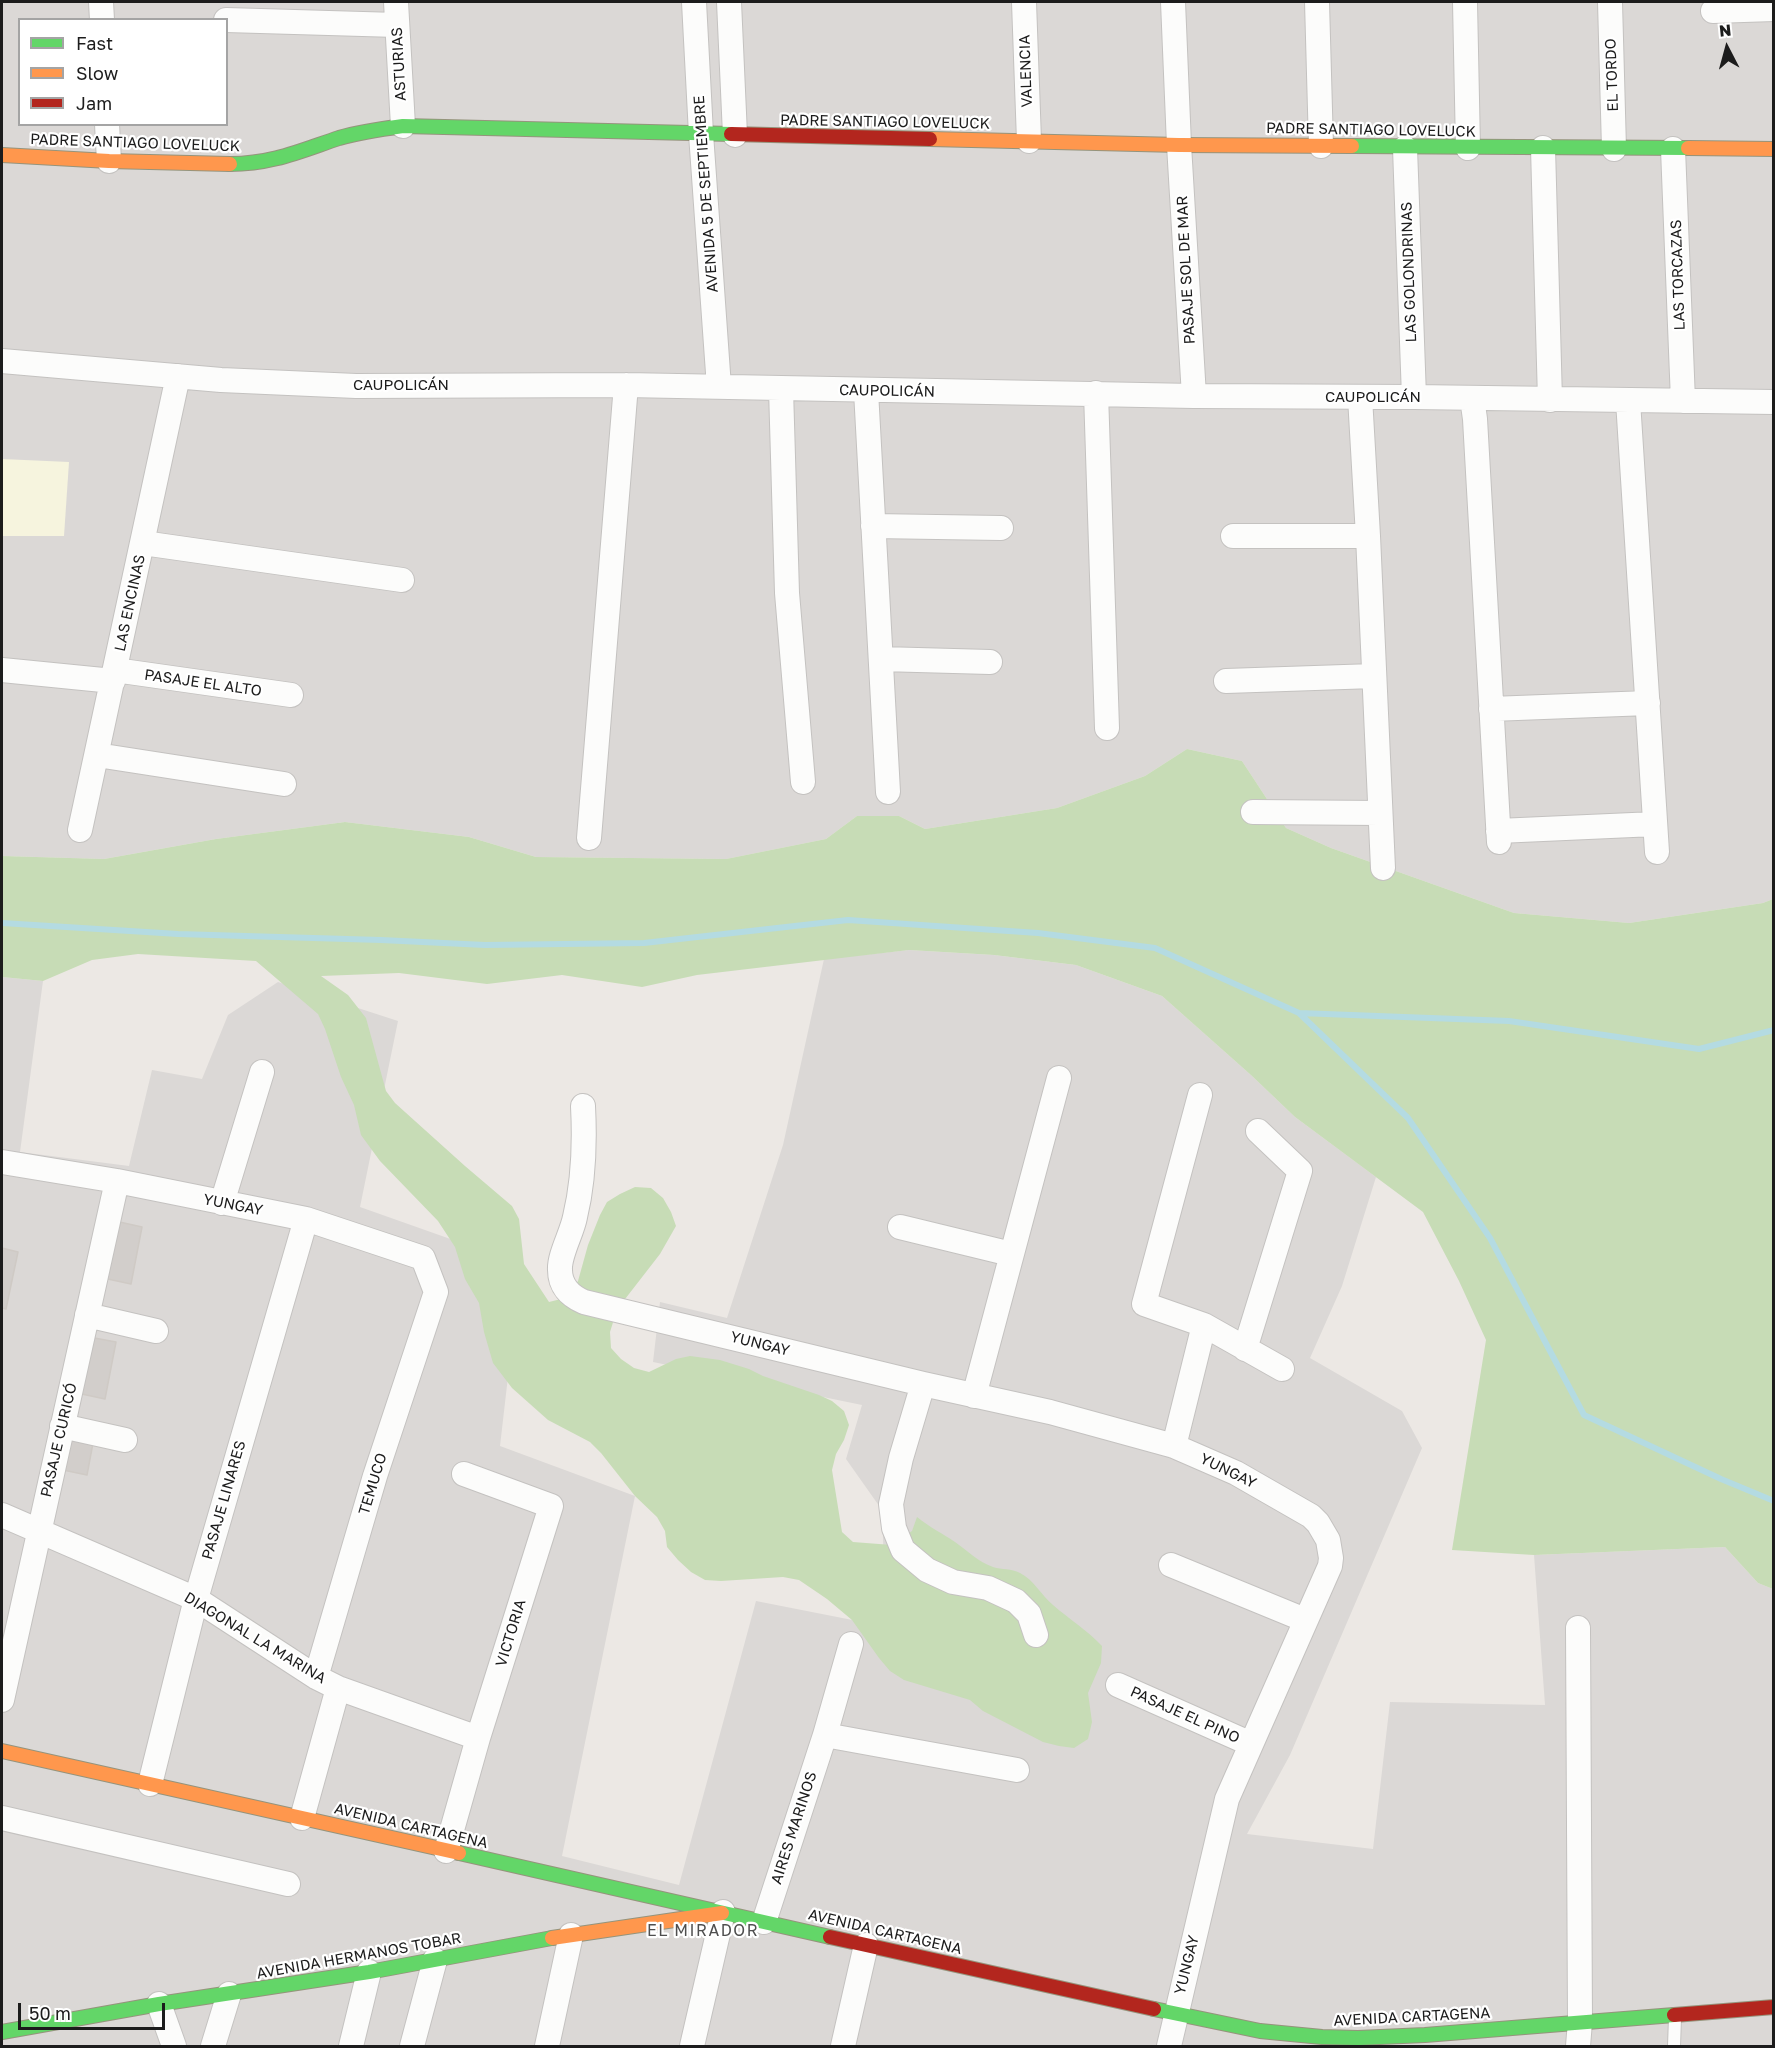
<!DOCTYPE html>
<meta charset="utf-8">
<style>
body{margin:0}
#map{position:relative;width:1775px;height:2048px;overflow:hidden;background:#ece8e4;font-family:"Golos Text",sans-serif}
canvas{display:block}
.frame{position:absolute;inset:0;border:3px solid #1c1c1c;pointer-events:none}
.legend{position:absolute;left:18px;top:18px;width:210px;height:108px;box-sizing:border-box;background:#fff;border:2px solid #a4a4a4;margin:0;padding:8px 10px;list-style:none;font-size:18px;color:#1c1c1c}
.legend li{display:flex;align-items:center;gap:12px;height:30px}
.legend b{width:30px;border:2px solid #a4a4a4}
.north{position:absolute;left:1697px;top:18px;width:60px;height:60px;-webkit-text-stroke:4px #fff;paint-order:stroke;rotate:354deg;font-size:16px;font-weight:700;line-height:24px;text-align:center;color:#1c1c1c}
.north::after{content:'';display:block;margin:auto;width:21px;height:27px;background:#1c1c1c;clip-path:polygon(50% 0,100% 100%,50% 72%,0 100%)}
.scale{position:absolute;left:18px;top:2003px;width:147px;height:27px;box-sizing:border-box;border:3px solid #1c1c1c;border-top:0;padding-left:8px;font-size:18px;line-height:21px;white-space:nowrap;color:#1c1c1c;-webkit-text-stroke:4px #fff;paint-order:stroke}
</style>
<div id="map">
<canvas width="1775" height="2048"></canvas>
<div class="frame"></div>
<ul class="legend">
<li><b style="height:8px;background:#63d668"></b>Fast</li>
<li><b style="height:8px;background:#ff974d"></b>Slow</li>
<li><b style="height:8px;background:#b3261e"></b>Jam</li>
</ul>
<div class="north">N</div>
<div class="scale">50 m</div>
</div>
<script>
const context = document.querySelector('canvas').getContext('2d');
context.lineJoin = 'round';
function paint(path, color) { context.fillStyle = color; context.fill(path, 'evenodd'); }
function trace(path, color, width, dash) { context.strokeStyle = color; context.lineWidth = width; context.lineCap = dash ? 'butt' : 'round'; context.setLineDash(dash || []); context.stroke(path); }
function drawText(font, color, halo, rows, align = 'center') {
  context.font = font + ' "Golos Text",sans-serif'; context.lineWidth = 4.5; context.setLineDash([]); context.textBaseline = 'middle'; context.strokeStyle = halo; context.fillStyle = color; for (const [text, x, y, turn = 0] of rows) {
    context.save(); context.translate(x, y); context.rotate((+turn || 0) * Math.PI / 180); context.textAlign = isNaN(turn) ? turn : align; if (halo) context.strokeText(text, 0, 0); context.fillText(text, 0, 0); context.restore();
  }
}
const residential = new Path2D(`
 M2,2h1771v897l-10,4 -134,20 -115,-10 -183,-65 -45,-20 -44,-67 -55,-12 -42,27 -88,32 -132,21 -26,-13h-42l-31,23 -100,20 -190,-2 -67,-20 -124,-15 -129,17 -112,20 -102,-3zM20,20h206v104h-206z
 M909,950l85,5 82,10 86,31 90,80 43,41 81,60 -34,109 -32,72 92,53 20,37 -132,307 -43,79 126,15 17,-147 155,3 -11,-150 191,-8 33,36 15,6v457h-1771v-1069l41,4 -23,171 109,14 23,-96 50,9 26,-64 50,-33 120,39 -38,186 161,57 -21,182 135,50 -73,360 117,29 77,-284 208,41 -80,-75 -2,-57 -36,-51 16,-54 -209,-43 7,-60 67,16 56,-173 41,-186z`);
const education = new Path2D(`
 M2,459l67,3 -5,74h-62z`);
const forest = new Path2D(`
 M1187,749l55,12 44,67 45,20 183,65 115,10 134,-20 10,-4v690l-15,-6 -33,-36 -191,8 -82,-5 34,-210 -27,-59 -36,-69 -128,-95 -43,-41 -90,-80 -86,-31 -82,-10 -85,-5 -212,25 -55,12 -80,-12 -75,9 -88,-11 -78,3 27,19 18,23 20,73 9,12 70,63 47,40 7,13 5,45 25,38 16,-4 13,-17 10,-36 12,-30 7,-13 13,-8 15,-7 16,1 12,10 8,14 5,14 -16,28 -38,49 -7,13 -5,16 1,16 10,11 13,9 15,4 27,-13 14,-3 30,4 29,9 14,7 56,19 13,6 12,10 5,14 -5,15 -8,14 -4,16 10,62 11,10 39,3 20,-14 5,-14c12,10 25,16 38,25 13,9 23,20 38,25 9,3 18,1 27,6 14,7 21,22 33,32 16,14 34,25 49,41l-1,17 -13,30 4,29 -4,17 -14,9 -15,-2 -16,-4 -60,-31 -13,-11 -66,-20 -14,-9 -11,-13 -27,-38 -25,-21 -28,-19 -16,-3 -62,4 -16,-1 -14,-8 -13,-12 -11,-13 -2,-16 -8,-14 -22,-21 -34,-43 -11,-11 -42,-22 -36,-32 -19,-25 -9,-31 -5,-29 -14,-24 -10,-32 -17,-26 -58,-60 -19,-26 -7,-30 -13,-28 -16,-48 -7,-15 -62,-53 -118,-7 -46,6 -49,21 -41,-4v-121l102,3 112,-20 129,-17 124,15 67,20 190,2 100,-20 31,-23h42l26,13 132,-21 88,-32z`);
const stream = new Path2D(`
 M2,923l176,11 203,6 104,5 159,-2 204,-23 190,13 117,15 144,65 109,105 82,120 94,177 137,64 53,22
 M1299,1013l210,8 190,28 75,-19`);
const building = new Path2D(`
 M115,1221l27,6 -11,57 -28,-6z
 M2,1248l16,4 -12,57 -4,-1z
 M89,1337l27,5 -11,57 -28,-6z
 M70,1438l23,5 -6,32 -24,-5z`);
const lane = new Path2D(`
 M1674,2046l1,-28`);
const street = new Path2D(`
 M101,2l1,18
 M396,2l7,124
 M694,2l7,132 18,253
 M729,2l6,133
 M1024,2l5,139
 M1173,2l6,143 15,251
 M1317,2l4,144
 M1465,2l3,146
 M1610,2l4,147
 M1713,11l61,-2
 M226,20l171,5
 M107,124l2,37
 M1405,148l9,249
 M1543,148l7,252
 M1673,149l10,252
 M2,361l219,19 135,6 270,-1 568,11 220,1 360,5
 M781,389l6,204 16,189
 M866,391l22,401
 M1096,393l11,335
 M1360,397l8,139 15,332
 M1472,398l3,21 24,423
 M1628,401l29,451
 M873,526l128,2
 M1233,536h135
 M143,543l259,37
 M881,659l109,3
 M2,670l111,11
 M115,670l176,25
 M1226,681l148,-5
 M1491,709l157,-6
 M97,755l187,29
 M1253,812l127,1
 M80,830l98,-454
 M1498,831l157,-7
 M589,838l37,-453
 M583,1106c2,38 1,74 -8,111 -3,16 -16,38 -15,53 0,16 10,26 24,32l339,82 127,28 124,34 62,27 75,43 7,7 10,17 3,18 -1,8 -103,233 -58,247
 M2,1162l115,19 189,38 117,39 13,34 -61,184 -59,201
 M222,1203l40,-131
 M900,1227l111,27
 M87,1315l69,16
 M1204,1325l78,44
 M1245,1349l55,-178 -42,-40
 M923,1384l-22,74 -10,46 3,24 9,22 24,20 26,12 35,6 28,13 13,13 7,21
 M974,1396l85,-318
 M62,1426l63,14
 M1174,1446l30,-121 -60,-21 56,-209
 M2,1515l194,84 120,78 22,11 140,50
 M1171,1565l134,55
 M1118,1685l133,59
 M2,1700l115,-519
 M825,1735l192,35
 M150,1784l46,-185 110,-380
 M2,1818l286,66
 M302,1818l36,-130
 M446,1851l32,-113 73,-232 -87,-32
 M764,1922l61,-187 26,-91
 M159,2004l15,42
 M213,2046l16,-52
 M351,2046l18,-74
 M412,2046l23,-86
 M547,2046l24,-111
 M692,2046l31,-134
 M843,2046l23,-101
 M1578,2046l2,-24 -2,-394`);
const fast = new Path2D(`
 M1352,146l336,2
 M230,164c42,0 70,-13 109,-26 21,-6 42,-9 64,-12l328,8
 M459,1853l371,84
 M1154,2009l106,22 62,6 36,1 67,-3 249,-20
 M2,2032l157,-28 210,-32 183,-34`);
const slow = new Path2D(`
 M930,139l249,6 173,1
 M1688,148l86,1
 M2,155l107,6 121,3
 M2,1751l457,102
 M552,1938l170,-25`);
const jam = new Path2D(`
 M731,134l199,5
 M830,1937l324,72
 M1674,2015l100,-8`);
const streetNames = [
 ["ASTURIAS",399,64,-93],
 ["VALENCIA",1026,71,-92],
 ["EL TORDO",1612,75,-92],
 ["PADRE SANTIAGO LOVELUCK",885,122,1],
 ["PADRE SANTIAGO LOVELUCK",1371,130,1],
 ["PADRE SANTIAGO LOVELUCK",135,143,2],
 ["AVENIDA 5 DE SEPTIEMBRE",706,194,-94],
 ["PASAJE SOL DE MAR",1186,270,-93],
 ["LAS GOLONDRINAS",1409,272,-92],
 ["LAS TORCAZAS",1678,275,-92],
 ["CAUPOLICÁN",401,385],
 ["CAUPOLICÁN",887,391,1],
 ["CAUPOLICÁN",1373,397],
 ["LAS ENCINAS",130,603,-78],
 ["PASAJE EL ALTO",203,683,8],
 ["YUNGAY",233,1205,11],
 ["YUNGAY",760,1344,14],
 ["PASAJE CURICÓ",59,1440,-77],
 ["YUNGAY",1228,1471,26],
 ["TEMUCO",373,1484,-73],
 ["PASAJE LINARES",224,1500,-74],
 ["VICTORIA",511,1633,-73],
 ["DIAGONAL LA MARINA",255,1638,31],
 ["PASAJE EL PINO",1185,1715,24],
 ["AVENIDA CARTAGENA",411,1826,13],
 ["AIRES MARINOS",794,1828,-72],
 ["AVENIDA CARTAGENA",885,1932,13],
 ["AVENIDA HERMANOS TOBAR",359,1956,-10],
 ["YUNGAY",1187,1965,-76],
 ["AVENIDA CARTAGENA",1412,2017,-3]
];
const neighbourhoodNames = [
 ["EL MIRADOR",703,1931]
];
paint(residential, '#dbd8d6');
paint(education, '#f6f4de');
paint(forest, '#c7dcb6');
trace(stream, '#b4dbe2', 6);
paint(building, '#d2cecb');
trace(building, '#cfcac5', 1.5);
trace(lane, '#c4c2c0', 14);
trace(street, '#c4c2c0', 26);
trace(fast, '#95947c', 16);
trace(slow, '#95947c', 16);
trace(jam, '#95947c', 16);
trace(lane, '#fcfcfb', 12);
trace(street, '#fcfcfb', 24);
trace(fast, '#63d668', 14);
trace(slow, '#ff974d', 14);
trace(jam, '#b3261e', 14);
drawText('15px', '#1c1c1c', '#fff', streetNames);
context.letterSpacing = '1.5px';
drawText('16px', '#4f4f4f', '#fff', neighbourhoodNames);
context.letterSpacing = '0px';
</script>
